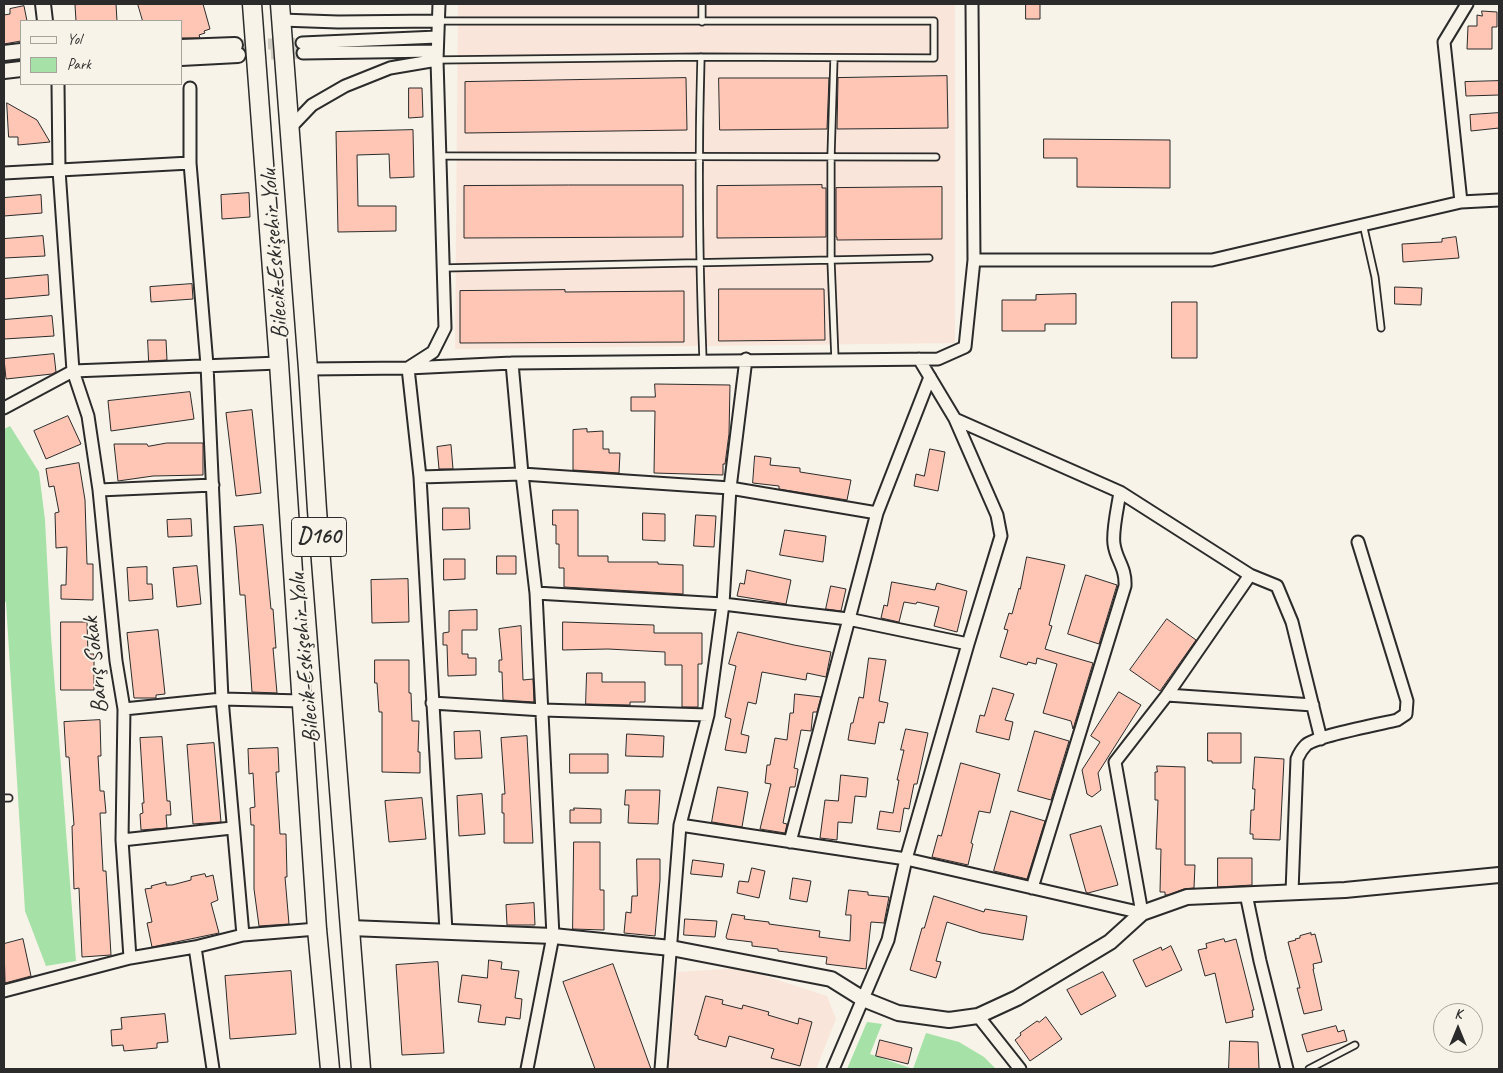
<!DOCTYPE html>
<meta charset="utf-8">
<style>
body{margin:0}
#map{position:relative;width:1503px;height:1073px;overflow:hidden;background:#f7f3e8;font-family:Caveat,sans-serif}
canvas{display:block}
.frame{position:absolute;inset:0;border:5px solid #2b2b2b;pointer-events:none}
.legend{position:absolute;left:20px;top:20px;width:162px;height:65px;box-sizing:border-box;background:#f7f3e8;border:1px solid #a5a39c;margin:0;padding:6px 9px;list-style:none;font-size:15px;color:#2b2b2b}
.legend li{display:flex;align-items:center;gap:10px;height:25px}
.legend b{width:25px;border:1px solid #a5a39c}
.north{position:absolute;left:1433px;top:1003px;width:50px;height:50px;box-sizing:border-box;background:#f7f3e8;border:1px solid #a5a39c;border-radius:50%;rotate:0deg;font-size:14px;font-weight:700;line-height:20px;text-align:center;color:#2b2b2b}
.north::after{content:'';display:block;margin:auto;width:18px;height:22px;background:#2b2b2b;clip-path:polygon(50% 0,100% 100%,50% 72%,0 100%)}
</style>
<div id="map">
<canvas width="1503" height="1073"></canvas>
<div class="frame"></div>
<ul class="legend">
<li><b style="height:6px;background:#f7f3e8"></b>Yol</li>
<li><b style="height:14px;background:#a6e1a7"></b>Park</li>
</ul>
<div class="north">K</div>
</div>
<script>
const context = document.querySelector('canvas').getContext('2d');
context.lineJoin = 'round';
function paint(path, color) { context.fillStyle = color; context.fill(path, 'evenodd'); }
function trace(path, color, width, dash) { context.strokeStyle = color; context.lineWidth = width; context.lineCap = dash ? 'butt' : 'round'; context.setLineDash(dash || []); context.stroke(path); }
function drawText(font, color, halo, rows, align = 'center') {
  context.font = font + ' Caveat,sans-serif'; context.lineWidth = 4; context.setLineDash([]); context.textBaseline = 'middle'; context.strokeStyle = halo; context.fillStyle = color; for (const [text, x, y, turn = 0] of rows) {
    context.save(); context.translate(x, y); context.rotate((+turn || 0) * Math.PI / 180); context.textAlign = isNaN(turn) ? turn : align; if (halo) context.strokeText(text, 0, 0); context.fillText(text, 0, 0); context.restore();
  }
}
const built = new Path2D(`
 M458,4h497v339l-500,6z
 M740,968l87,28 9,23 -20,50h-147l8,-97z`);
const green = new Path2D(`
 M10,426l29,46 6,48 6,116 25,325 -30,5 -21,-55 -19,-309h-2v-173z
 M867,1022l15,2 -12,30 43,15 13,-36 33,9 25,15 12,12h-149z`);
const building = new Path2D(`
 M103,4h13l1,17h-41l-1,-16z
 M138,4h65l7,25 -6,2 1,2 -6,2 1,3h-19v-17h-38z
 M1026,4h14v15h-14z
 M24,6l3,15h-6v20l-17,3v-29l6,-1v-5z
 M1482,11l15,1v15h-5v22h-25l1,-23h9v-11l5,1z
 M947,76l1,52 -111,1 1,-51z
 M686,78l1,52 -222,3v-51z
 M719,78h110l-2,51 -107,1z
 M1499,81v14l-33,1 -1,-14z
 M409,88h13l1,29 -14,1z
 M7,103l30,17 13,22 -32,3v-8h-9z
 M1499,113v15l-28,3 -1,-16z
 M413,130l1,47 -24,1 -1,-24 -32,1 1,51h38v25l-58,1 -2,-100z
 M1044,139l126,1v48l-93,-1v-29h-33z
 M569,185h114v52l-219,1v-52z
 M822,185v3h4v49l-109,1v-52z
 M942,187v52l-105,1v-3h-1v-49z
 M249,193l1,24 -28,2 -1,-24z
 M41,195l1,18 -38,3v-18z
 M43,236l2,20 -41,2v-19z
 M1456,237l3,21 -56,4 -1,-18 40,-2v-3z
 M48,275l1,20 -45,4v-20z
 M192,284l1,15 -42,3 -1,-15z
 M1395,287l27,1 -1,17 -26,-1z
 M719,289h105l1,51 -106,1z
 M565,290v2l119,-1v51l-224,1v-52z
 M1076,294v30h-31v7h-43v-31h34v-5z
 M1172,302h25v56h-25z
 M52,316l2,20 -50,3v-19z
 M148,340h18l1,20 -18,1z
 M54,354l2,18 -4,2 -46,5 -2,-20z
 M655,384l75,1 -1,49 -4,30h-2v11l-69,-2 1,-62h-24v-14h24z
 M190,392l4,27 -83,12 -3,-30z
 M252,410l9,83 -25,3 -10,-83z
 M68,416l13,28 -35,15 -12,-28z
 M587,429v3l16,-1v18h6v4h11l-1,20 -46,-3v-40z
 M167,443h36v32l-50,1 -35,5 -4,-37h33l1,2z
 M451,445l2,24h-14l-2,-22z
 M930,449l15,3 -7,39 -24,-5 2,-12 8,2z
 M755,456l16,2 -1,7 30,3v4l51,8 -4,20 -68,-11v-3l-26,-3z
 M79,463l6,37 2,64h6v36l-32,-1v-14h5l1,-38 -11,1 -1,-35 4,-1 -5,-26 -5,1 -3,-18z
 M443,508h26l1,21 -27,1z
 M553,510h25v46h30v6h50v2l25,1v29l-119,-7v-19h-5v-24h-3v-19h-3z
 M643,513l22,1v27l-22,-1z
 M696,515l20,1 -2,31 -20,-1z
 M191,519l1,17 -24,1 -1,-17z
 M263,525l8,84h2l3,39h-3l4,45 -25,-1 -7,-97h-5l-4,-50 -2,-18z
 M785,530l41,6 -3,26 -43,-7z
 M497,556h19v18h-19z
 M1027,557l38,8 -16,60 3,1 -7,23 48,14 -20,66 -2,-8 -28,-8 14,-49 -20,-6 -1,6 -8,-2 -1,3 -27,-8 8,-27 -4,-1 5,-16 3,1 7,-26 1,1z
 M444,559h21v20l-21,1z
 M197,566l4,38 -24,3 -4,-39z
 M147,567v17h5l1,15 -24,2 -2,-33z
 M747,570l44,10 -5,24 -49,-8 3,-13 4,1z
 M1086,575l31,10 -18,59 -31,-10z
 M408,579l1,43 -37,1 -1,-43z
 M892,582l43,8 2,-7 30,8 -10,41 -23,-6 5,-19 -22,-5 -1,2 -12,-2 -5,20 -18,-4 3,-13 3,1z
 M831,586l15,3 -5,22 -15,-2z
 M477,610v20h-15v24h6v4h8v17l-28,1 -1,-31h-4v-12l6,-1v-21z
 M1167,619l29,21 -36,51 -30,-21z
 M61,622h26l1,32h6v36h-33z
 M563,622l91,3v8h48v31h-4v43h-16v-42h-17v-13l-57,-3 -45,1z
 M521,626l2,54 10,-1 1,23 -31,-2 -1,-28h-3v-12h3l-3,-31z
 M158,630l7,64 -9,1v3h-22l-7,-65z
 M738,632l56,13 37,7 -5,25 -19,-4 -1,7 -44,-8 -6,32 -8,-2 -7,32 8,2 -3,17 -21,-3 6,-31 -6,-2 11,-51 -7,-2z
 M869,658l17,2 -7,41 9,2 -4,20 -5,-1 -4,22 -27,-4 3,-17h2l6,-26 4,1z
 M375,660h34v33h2l1,28h7l-1,31h2v21l-38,-1v-60h-3l-2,-29h-2z
 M587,673h15v9h43v20h-15v3l-44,-1z
 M993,688l21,6 -9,26 8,2 -4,18 -33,-8 4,-17 4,1z
 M1119,692l22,13 -43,68 3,17 -9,7 -5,-3 -5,-24 18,-28 -9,-6z
 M795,694l26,3 -4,15h-4l-2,19 -10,-1 -7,38 4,1 -3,18h-5l-7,36 4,1 -2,9 -25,-4 11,-45 -6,-1 2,-18h3l5,-27 12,2 3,-27h3z
 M100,720l1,36h-3l2,35h4l2,22h-6l3,58h3l5,84 -29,2 -3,-69 -5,1 -2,-63 2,-1 -5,-68h-3l-2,-35z
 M906,729l22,4 -11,51h-3l-5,25 -5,-1 -4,24 -23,-3 3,-18 13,2 6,-33h-2l7,-30h-3z
 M480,731l2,27 -27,1 -1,-27z
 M1035,731l34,10 -18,59 -33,-9z
 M1208,733h33v30h-29v-2h-4z
 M627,734l37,2 -1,21 -37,-1z
 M527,736l6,107h-29v-30h-2v-19h3l-4,-56z
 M162,737l5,64h3l1,14h-5l1,13 -26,2 -1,-16 3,-1 -1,-10h2l-4,-65z
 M214,743l7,79 -28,2 -6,-79z
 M278,748l1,24h-3l4,62h6l1,43h-2l4,47 -30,2 -5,-37v-64h-3l-1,-17 5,-1 -2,-34 -4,1 -1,-25z
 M570,754h38v19h-38z
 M1255,757l29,2 -4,81 -27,-1v-5h-3l1,-24h3l1,-21h-2z
 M961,763l39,11 -10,39 -11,-2 -8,32 2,1 -5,21 -36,-8 6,-22 3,1z
 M1157,766l28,1v98h10l-1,23 -10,1 -16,6h-3v-3h-5l1,-43h-5l2,-49h-3v-28h2z
 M841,775l27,3 -2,19 -11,-1 -3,27 -14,-1 -1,18 -17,-2 5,-38 13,1z
 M718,787l30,5 -6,35 -30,-5z
 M626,790h34l-2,34 -30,-1 1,-18h-4z
 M482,794l3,40 -26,2 -2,-40z
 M422,798l4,41 -37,3 -4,-41z
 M574,808l27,1v14h-31v-13h4z
 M1011,811l34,10 -18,58 -33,-8z
 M1101,826l17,59 -30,8 -2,-1 -16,-57z
 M574,842h26v48h4v40l-31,-1z
 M1218,858h34v27l-34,2z
 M637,859h23v21l-5,56 -31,-3 2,-21 5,1 1,-17h5z
 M693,860l31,4 -2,13 -31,-3z
 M752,868l13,3 -6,27 -22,-5 2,-12 9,1z
 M205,874l1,3 7,-2 5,25 -7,3 8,30 -67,14 -5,-24 5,-1 -7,-33 7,-1 -1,-2 15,-4v3h6l19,-5v-3z
 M793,878l18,3 -4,21 -17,-3z
 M849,890l19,2v3l21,2 -5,26 -13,-1 -5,47 -40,-5 1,-7 -49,-6v-2l-26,-3v-4l-25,-3 -1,-2 6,-23 13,2 -1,3 25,3v2l51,7 -1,6 31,4 1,-26h-5z
 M934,896l50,16 1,-3 42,7 -4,24 -42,-7 -34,-11 -11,39 5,1 -5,16 -26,-8 12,-42h2z
 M534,903l1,22h-28l-1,-20z
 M685,919l32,2 -2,16 -31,-2z
 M1311,933v2l4,-1 7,28 -9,2 1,5h-1l9,41 -18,4 -7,-26h3l-12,-46 8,-2 -1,-1 5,-1v-2z
 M23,939l8,37 -26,7 -1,-39z
 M1224,939l1,3 11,-3 18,71h-2l1,7 -27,6 -11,-50 -10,3 -7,-26 9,-2 -1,-4z
 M1171,946l11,24 -36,17 -13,-27 28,-13 1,3z
 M489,960l13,2 -1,7 18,2 -4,27 7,1 -2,20 -14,-2 -1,8 -27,-3 3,-17 -23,-3 4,-27 25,3z
 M438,962l6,91 -42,2 -6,-90z
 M613,964l38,105h-56l-32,-87z
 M291,971l5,63 -66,5 -5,-63z
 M1103,972l13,24 -35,19 -14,-25z
 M706,996l17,4 -1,4 20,5 1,-4 26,7 -1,3 30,9 1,-6 13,4 -12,44 -29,-8 3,-9 -45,-13 -3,11 -28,-8v-3l-3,-1z
 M165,1014l3,28 -11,1v5l-33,3 -1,-6 -11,1 -1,-16 11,-1 -1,-11z
 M1046,1017l16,22 -32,22 -15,-21 6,-5 -1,-2 17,-12 2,1z
 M1336,1026l2,6 6,-2 3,11 -40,11 -5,-17z
 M880,1040l32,8 -4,16 -32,-8z
 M1230,1041l28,1 1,27h-30z`);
const minorTunnel = new Path2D(`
 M235,45l67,-2
 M238,55l65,-2`);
const service = new Path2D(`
 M702,22v-18
 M701,57c-3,101 -2,202 2,303
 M834,58l-3,98v105l4,98
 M437,60l264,-3 233,1v-37h-496
 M440,156l496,1
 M1363,224l12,53 6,51
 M443,268l486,-10
 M4,798h5
 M1309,1069l46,-24`);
const minor = new Path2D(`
 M439,4l-2,56 8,268 -12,24 -25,16 12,109 26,454
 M281,20l57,2 100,-1
 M302,43l135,-6
 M303,53l134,-2
 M58,84l1,86 14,201 15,45 11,74 17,171 8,48 -2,131 8,118
 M190,88v75l17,202 15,334 21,236
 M290,128l22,-23 33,-19 45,-18 47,-8
 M4,173l186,-10
 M1461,202l-17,-160 23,-38
 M974,260h238l249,-58 38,-2
 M512,363l10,111 14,119 17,343 -26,133
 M308,369l100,-1 104,-5 426,-4 27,-12 9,-87 -2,-256
 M4,408l69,-37 206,-8
 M420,477l102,-3 208,14 147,25
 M99,490l114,-5
 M1250,575l27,11 15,36 29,117
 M536,593l187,11 125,15 120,25
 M1167,695l146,10
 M432,703l111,7 165,5
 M124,709l98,-10 80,2
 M680,825l226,34 236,54 -27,-151 52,-67 83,-120 -130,-83 -165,-73
 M122,840l110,-12
 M790,842l87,-329 53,-136
 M1032,888l93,-302c1,-19 -9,-26 -11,-42 -2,-13 4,-38 6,-52
 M1292,892l5,-133c2,-5 5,-10 9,-14 10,-9 74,-21 91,-25l9,-6 1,-13 -49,-159
 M1246,894l14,67 27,108
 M195,947l18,122
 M4,991l126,-33 65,-11 48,-12 74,-6
 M978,1016l42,53
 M661,1069l19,-244 28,-110 15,-111 7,-116 16,-129
 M833,1069l55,-129 18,-81 62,-215 33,-108 -4,-21 -42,-96 -36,-60`);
const tertiary = new Path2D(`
 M43,4l2,17
 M181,47l54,-2
 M4,53l17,-2
 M181,58l57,-3
 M4,71l17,-2
 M350,928l203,8 118,12 160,31 32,20 35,14 51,7 29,-4 39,-18 93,-56 32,-29 45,-16 158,-7 154,-15`);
const primary = new Path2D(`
 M252,4l27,359 38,566 13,140
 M280,4l28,365 9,141 44,559`);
const shields = [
 [319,537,55]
];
const shieldNames = [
 ["D160",319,537]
];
const streetNames = [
 ["Bilecik-Eskişehir Yolu",275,254,-94],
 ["Bilecik-Eskişehir Yolu",305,658,-95],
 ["Barış Sokak",96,665,-96]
];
paint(built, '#f9e5d9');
paint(green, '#a6e1a7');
paint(building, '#ffc5b5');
trace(building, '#2b2b2b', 1);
trace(minorTunnel, '#cecbc2', 11, [11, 5.5]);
trace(service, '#2b2b2b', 9);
trace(minor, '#2b2b2b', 15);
trace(tertiary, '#2b2b2b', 18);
trace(primary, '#2b2b2b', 21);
trace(service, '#f7f3e8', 5.5);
trace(minor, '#f7f3e8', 11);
trace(tertiary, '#f7f3e8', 14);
trace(primary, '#f7f3e8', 18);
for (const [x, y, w] of shields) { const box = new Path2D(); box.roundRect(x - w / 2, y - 19.5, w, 39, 4); context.fillStyle = '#f7f3e8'; context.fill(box); trace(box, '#2b2b2b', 1); }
drawText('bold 22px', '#2b2b2b', null, shieldNames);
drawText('24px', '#2b2b2b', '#f7f3e8', streetNames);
</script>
